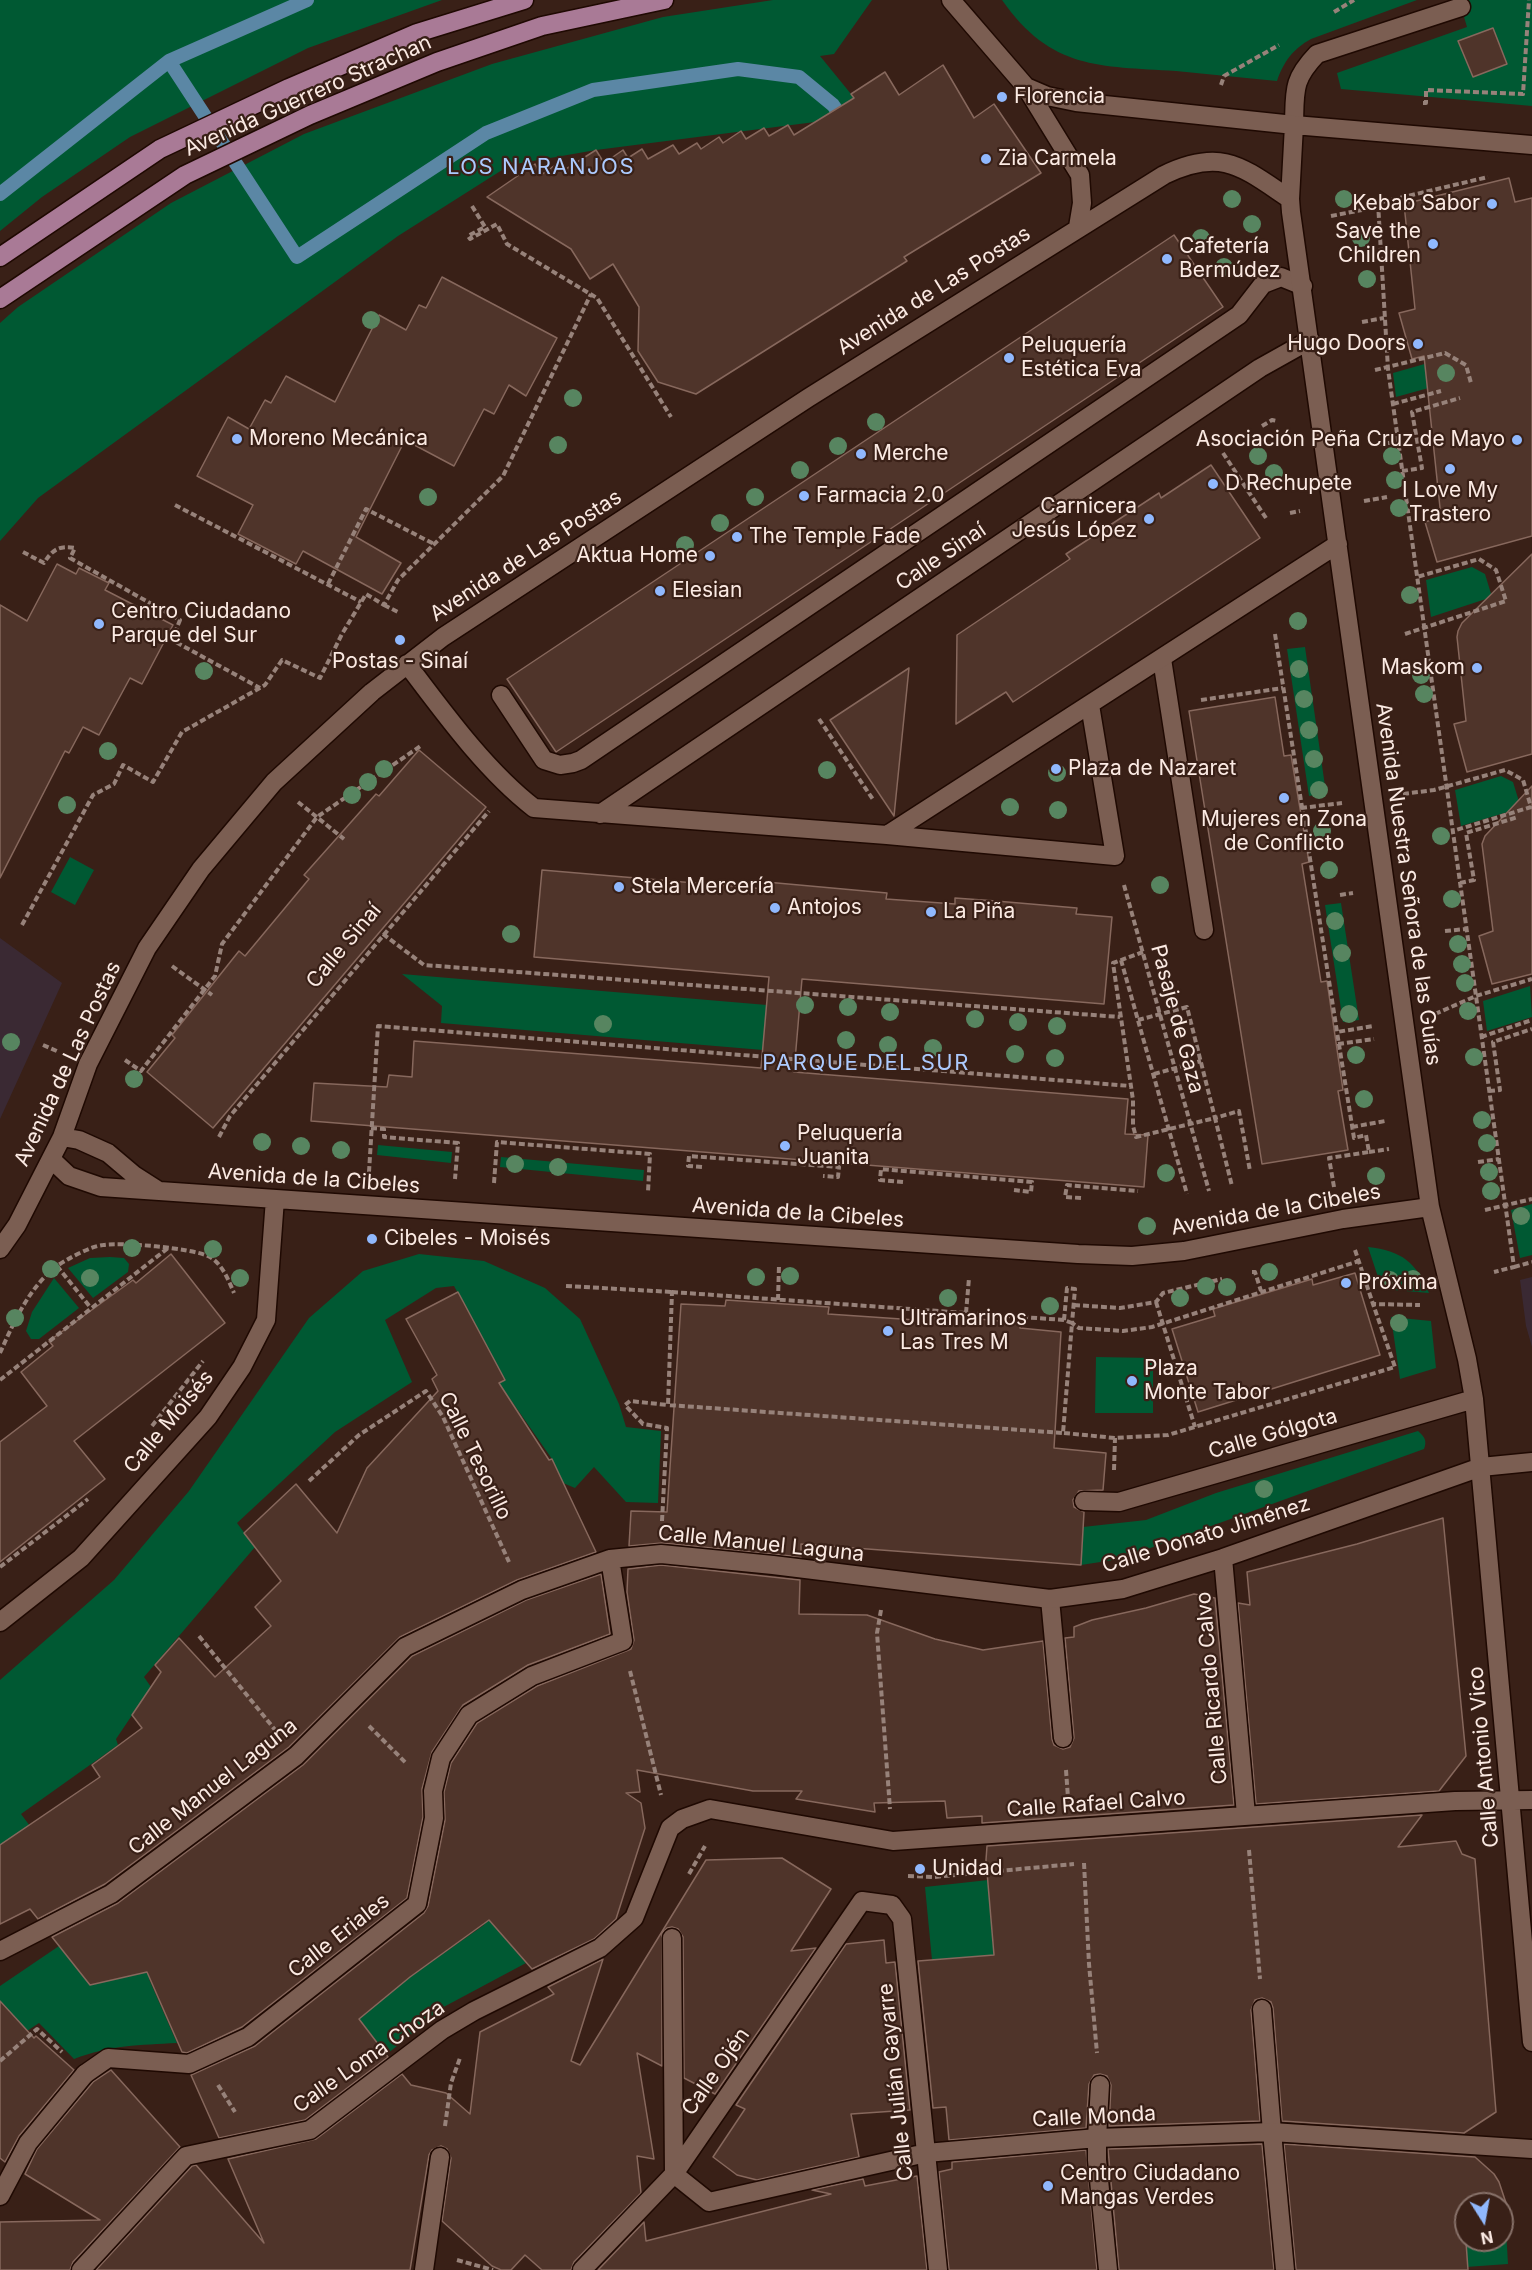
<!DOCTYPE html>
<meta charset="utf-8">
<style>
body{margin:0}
#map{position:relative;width:1532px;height:2270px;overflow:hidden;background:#392017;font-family:Inter,sans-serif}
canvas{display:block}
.north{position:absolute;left:1454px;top:2192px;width:60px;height:60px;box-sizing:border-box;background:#392017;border:2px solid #877169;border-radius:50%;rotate:169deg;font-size:16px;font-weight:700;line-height:24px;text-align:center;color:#fbeae3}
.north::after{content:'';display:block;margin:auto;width:21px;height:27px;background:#90b8fd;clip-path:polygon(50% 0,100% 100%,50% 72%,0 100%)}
</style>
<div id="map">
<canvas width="1532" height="2270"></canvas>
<div class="north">N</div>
</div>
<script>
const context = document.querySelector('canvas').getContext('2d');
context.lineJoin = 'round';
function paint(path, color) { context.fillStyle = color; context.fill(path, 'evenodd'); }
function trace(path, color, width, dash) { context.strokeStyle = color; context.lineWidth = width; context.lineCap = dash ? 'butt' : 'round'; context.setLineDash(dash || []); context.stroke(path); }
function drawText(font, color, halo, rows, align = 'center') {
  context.font = font + ' Inter,sans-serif'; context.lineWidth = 4.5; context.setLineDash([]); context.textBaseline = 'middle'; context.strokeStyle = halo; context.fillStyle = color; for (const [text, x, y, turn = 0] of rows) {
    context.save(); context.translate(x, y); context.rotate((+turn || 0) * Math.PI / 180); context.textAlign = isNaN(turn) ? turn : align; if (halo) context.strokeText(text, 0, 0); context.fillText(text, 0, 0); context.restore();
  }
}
const education = new Path2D(`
 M0,938l62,45 -62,136z
 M1532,1277v70l-6,-21 -6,-46z`);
const green = new Path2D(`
 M0,0h442l-134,48 -178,89 -88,60 -42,34z
 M773,0h99l-38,54 -14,2 31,38 26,38 -38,27 -24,-37 -219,28 -86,15 -112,71 -360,262 -38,43v-218l18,-16 153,-104 133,-69 188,-70 171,-47z
 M1002,0h415l-106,39c-18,10 -27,22 -34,42 -34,-3 -68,-7 -101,-10 -77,-5 -125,-1 -174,-71z
 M1459,0h73v106l-191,-17 -4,-16 130,-46z
 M1442,359l1,25 -47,13 -3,-24z
 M1472,567l13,7 7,23 -61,20 -5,-37z
 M1305,647l21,146 -17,3 -22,-147z
 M1501,776l12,6 8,26 -60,18 -6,-36z
 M70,857l24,13 -19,35 -24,-13z
 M1341,903l18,117 -16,2 -18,-117z
 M402,974l365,31 -4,45 -322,-27 1,-17z
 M1530,986l2,31 -45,14 -4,-30z
 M378,1145l74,7 -1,11 -74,-8z
 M501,1157l143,13 -1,11 -143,-14z
 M1532,1204v51l-12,3 -9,-48z
 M1368,1247c34,4 48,15 61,46l-47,-4z
 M419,1254l65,7 61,27 35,31 39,85 7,23 35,4 -3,72 -32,-1 -32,-35 -19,21 -12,-5 -11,-24 -53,-76 6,-3 -51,-94 -18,2 -51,32 27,62 -77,50 -98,91 18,24 -111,130 7,10 -35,52 2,6 -97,69 9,12 -30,20v-166l114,-100 75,-89 120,-173 54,-47z
 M110,1257l14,1 5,6 -1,8 -35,26 -25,-30 22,-10z
 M54,1278l25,30 -40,31h-8l-5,-8 6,-19z
 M1391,1317l40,4 5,47 -36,11z
 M1096,1357l57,1v55h-58z
 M1418,1431c7,6 9,10 6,18l-304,110 -39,6 2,-38 63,-7 70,-27z
 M988,1880l6,76 -62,4 -7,-73z
 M486,1917l40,46 -88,47v3l-51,41 -28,-35 51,-42 74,-52z
 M59,1946l31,39 59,-14 4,5 -4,3 28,64c-37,2 -67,2 -103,16l-35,-36 -12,8 -27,-30v-15z
 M1502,2212h3l3,52 -84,6 -25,-52 67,-4v26h36z`);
const stream = new Path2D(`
 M169,61l128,196 189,-124 107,-43 145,-21 61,8 34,28 13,18
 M0,194l169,-133 138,-61`);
const building = new Path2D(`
 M1493,28l14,36 -34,13 -15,-36z
 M943,65l31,53 20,-14 47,69 -137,84 3,4 -211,133 -38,-12 -20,-31 1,-44 -26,-43 -23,15 -19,-30 -84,-52 48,-33 6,11 20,-14 5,8 30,-19 8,13 19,-13 5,8 14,-9 6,10 25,-14 6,9 18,-11 4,6 18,-12 4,6 18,-12 5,8 18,-11 5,8 19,-11 6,10 60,-37 -3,-4 34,-22 14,23z
 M1509,178l6,24 17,-4v338l-95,26 -12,-40 16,-5 -17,-161 -12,3 -13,-46 16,-4 -11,-105z
 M1174,235l49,72 -667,445 -49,-73z
 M442,277l115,61 -31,58 -17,-11 -15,29 -10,-5 -30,57 -49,-26 -49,97 45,26 -19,31 -79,-43 -7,13 -58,-30 15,-29 -56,-29 31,-59 21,12 16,-29 6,3 15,-27 49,26 44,-87 27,15 13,-25 7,3z
 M1211,465l49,73 -247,164 -7,-10 -50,32 1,-89 113,-76 -4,-5 93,-61 2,5z
 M1532,554v200l-65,18 -13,-48 12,-3 -9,-84 1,-6 4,-8z
 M57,564l19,10 3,-6 30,15 -4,7 68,35 -31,59 -12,-6 -31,57 -16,-8 -14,26 -4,-2 -65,127v-273l27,16z
 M909,668l-15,148 -64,-96z
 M1275,697l9,59 7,-1 18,107 -7,2 19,118 6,-1 16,109 -5,1 10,59 -86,14 -73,-453z
 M419,750l67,57 -273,321 -66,-56 28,-34 -3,-3 67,-84 6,5 64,-77 -5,-4 72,-81 3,2z
 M1532,786v188l-40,10 -13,-48 14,-5 -11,-87 3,-8z
 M542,870l223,19 1,-7 121,11 -1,6 69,5v-6l41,3 81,7 -1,6 36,3 -8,87 -302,-25 -8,93 334,27 -3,35 23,1 -4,52 -833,-66 3,-38 73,4 2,-12 23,2 2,-36 347,27 8,-91 -235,-20z
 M171,1254l54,69 -151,118 31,38 -105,83v-120l47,-36 -26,-34 32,-26 -4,-5 84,-61 3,3z
 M1355,1273l25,82 -182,57 -26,-83 43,-13 -2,-7 99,-30 1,6z
 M458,1292l47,88 -6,3 50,77 3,-1 44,93 -79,28 -117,57 -111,110 -184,137 -67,35 -8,-10 -30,15v-79l100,-68 -8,-12 50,-37 -10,-13 29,-43 -6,-7 24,-27 36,39 56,-51 -16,-19 26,-26 -37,-48 52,-49 41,49 30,-65 71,-77 -6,-12 5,-4 -31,-56z
 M726,1300l103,7 -1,7 88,6 1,-7 103,10v5l41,4 -7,116 52,5 -3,37 -24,1 -6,9 1,7 10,5 -3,53 -280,-21v13l-139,-14 -33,3 2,-35 36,1 14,-208 44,2z
 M1443,1518l23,238 -27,35 -183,13 -18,-201 12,2 -3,-33 110,-28z
 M661,1565l139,15 -1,34 68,1 68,24 48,11 60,-9 9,98 2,6 9,4 7,-2 4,-9 -9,-100 9,-1v-10l18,-7 54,-12 48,-14 21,4 19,207 -252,18v-7l-35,2 -2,-17 -71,2 1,9 -79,-13 6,-8h-49l-116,-21 3,22 -14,1 15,10 4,25 -29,91 -22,20 -62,30 -43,-49 -79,57 -51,42 29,38 -83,63 -86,18 -28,-63 64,-29 169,-133 4,-7 17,-86 -1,-28 7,-29 26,-40 60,-37 94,-37 3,-9 -7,-48 1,-23z
 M601,1574l9,60 -82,31 -65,40 -31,47 -10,37 1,28 -16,81 -165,129 -55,26 -5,-1 -35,-80 -57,13 -38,-48 66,-34 185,-138 109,-109 114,-56z
 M1422,1815l-24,32 58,-6 6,13 13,5 21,253 -32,21 -182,-12 -9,-113 -2,-6 -9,-4 -7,2 -4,10 9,111 -151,5 2,-41 -4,-9 -7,-2 -6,1 -5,9 -3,44 -137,12 -3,-33 -13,1 -15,-147 76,-6 -8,-95 1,-14z
 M782,1858l49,31 -40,62 25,-3 -101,146 -31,-16 -1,-141 -5,-8 -6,-2 -5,1 -5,5v133l-25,-13 17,106 -17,-3 4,37 -67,69 -3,8h-29l-17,-15 -14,15h-10l-9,-4 -50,-45 9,-63 -4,-9 -6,-3 -9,4 -3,5 -19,115h-314l96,-104 4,-1 68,78 -36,-84 88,-20 86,-65 9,11 35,8 24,21 10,-82 74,-38 -6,-7 55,-28 -32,102 9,4 126,-205z
 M884,1940l2,23 9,-1 15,148 -59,4 8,43 -102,23 -20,-5 -24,-18 32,-48 -9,-4 110,-161z
 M0,2001l34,37 2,-2 38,34 -55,66 -14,26 -5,-4z
 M111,2070l69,77 -107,115 -3,8h-70v-48l100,-2 -75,-46 12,-25 56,-67z
 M1262,2144l12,126h-155l-11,-121z
 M1284,2144l191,13 19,17 5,8 10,30h-7v-8h-36v10h-2l4,56h-172z
 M1086,2150l11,120h-148l-10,-98 13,-3v-7z
 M917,2176l10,94h-329l46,-48 2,19 185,-47 -19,-4 51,-11 2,7z`);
const path = new Path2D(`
 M1334,12l20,-12
 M1221,85l3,-9 55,-31
 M1423,103h3v-13l97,4 6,-94
 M1378,203l10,166 126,898 -20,5
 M472,206l13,21 -17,9 2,3 27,-15 10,20 90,54 74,119
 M1331,216l31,-6 16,-7 110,-26
 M1362,322l22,-4
 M1375,370l70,-17 21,12 5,18
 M1393,404l48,-13
 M1262,426l10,-6 5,1
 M1379,444l19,-2
 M1223,453l43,65
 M1402,471l20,-3 -10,-56 48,-14
 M1364,501l23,-4
 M175,505l186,97
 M1290,513l10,-2
 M23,552l21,11c8,-13 15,-18 31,-15l-5,10 110,62 -8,20 88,48
 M328,584l38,-75 68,35
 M384,605l14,7
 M1275,634l62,398 36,-6
 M1405,634l101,-33 -10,-31 -17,-11 -62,18
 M1201,700l82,-12
 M819,719l55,82
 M1403,794l31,-4 71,-20 18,10 8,27 -78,24
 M298,802l46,37
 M1301,808l41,-5
 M1460,883l14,-3 -8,-47 52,-16
 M1124,885l85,306
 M1340,895l13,-2
 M22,925l71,-130 21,-11 9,-19 30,17 29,-50 83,-47 17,-25 38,18 22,-44 24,-40 18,11 14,-25 105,-104 88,-182
 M1445,931l21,-2
 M383,934l41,31 696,52
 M1143,952l-30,11 20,137v26l3,11 79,-19 17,68
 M1121,960l66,234
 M172,966l40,29
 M1435,1014l41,-18 56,-17
 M1138,1020l49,-13 28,111 24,-7 11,60
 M1481,1037l51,-17
 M1338,1044l36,-5
 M43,1045l16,7
 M125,1060l16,11 74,-95 7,-32 95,-127 105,-72
 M1154,1074l47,-13
 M1489,1091l11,-1 -7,-48 39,-13
 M1352,1127l33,-6
 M371,1128l13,1v8l74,6 -3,36
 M219,1137l11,-21 259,-305
 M1369,1152l20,-3
 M1478,1162l21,-3
 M702,1167l-14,-1 1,-10 150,11 -1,10 -15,-1
 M369,1172l9,-146 753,60
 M903,1182l-23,-2 1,-11 151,13 -1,10 -17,-2
 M494,1183l3,-41 153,12 -2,38
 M1334,1187l-5,-29 40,-6 -3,-17 -12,3 -17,-106
 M1081,1198l-16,-1 2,-12 71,6
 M1485,1210l47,-11
 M1355,1250l18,54 47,1
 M57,1266l34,42
 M1514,1267l18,-5
 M1252,1272h3l6,19
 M566,1286l106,6
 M672,1292l392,28 8,3 -9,110 -395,-28z
 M778,1300l1,-35
 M1156,1302l39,125
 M1074,1305l46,3 36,-6 7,-9 59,-14
 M966,1313l3,-35
 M1064,1320l3,-32 8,1 -3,34 7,5 44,3 29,-4 207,-66
 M0,1353c14,-31 29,-66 57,-87 10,-7 34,-20 46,-21 20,-3 87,3 105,11 14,7 20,23 26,37
 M0,1380l168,-132
 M152,1426l51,-65
 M1064,1433l51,5 53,-3 227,-68 -22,-63
 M1114,1470l1,-32
 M309,1481l50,-46 67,-44 17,26 66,145
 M662,1521l5,-93 -24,-4 -18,-19 5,-4 38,4
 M0,1567l88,-68
 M881,1610l-4,23 13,176
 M199,1636l77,95
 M630,1671l31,124
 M369,1726l37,37
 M1066,1770l2,28
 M1249,1850l11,129
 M1084,1863l5,101 8,89
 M689,1874l16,-28
 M908,1876l26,1 140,-13
 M0,2061l37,-32 25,23
 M218,2085l17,27
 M445,2126l6,-43 9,-25
 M457,2260l36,10`);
const lane = new Path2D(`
 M1294,125c1,-34 -2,-45 23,-71l144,-47
 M1162,659l42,271
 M501,695l43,65 16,5 13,-2 8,-3 658,-445 24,-31 18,-7 22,9
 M1050,1599l13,139
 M1262,2009l10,123
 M1097,2138l3,-53
 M0,2196l28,-53 57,-69
 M424,2270l16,-113`);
const street = new Path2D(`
 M951,0l75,87 54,88 2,28 -4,24
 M1026,87l21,9 29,6 218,23 238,20
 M1294,125l-4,74 1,13 139,995 37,152 7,40 58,643
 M407,664c37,49 79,107 127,144l353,27 451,-291
 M600,814l660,-446 50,-28
 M887,835l228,21 -25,-151
 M62,1137l17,3 29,13 26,22 25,16
 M51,1159l18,17 32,11 977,67 54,2 52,-5 159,-32 87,-12
 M0,1249l17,-24 45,-88 26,-73 59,-116 54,-79 73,-87 98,-90 71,-55 365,-239 356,-223c58,-28 78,-8 126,24
 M1084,1501l35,1 355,-103
 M1223,1558l23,257
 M0,1622l81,-64 127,-141 34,-50 24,-47 9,-121
 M672,1938l2,236 35,28 217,-49 171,-15 175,-6 260,17
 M0,1951l111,-57 185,-138 109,-109 117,-57 88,-31 51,-5 112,11 277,34 73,-10 100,-31 258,-91 51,-5
 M85,2074l23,-16 81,6 59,-27 169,-133 17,-86 -1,-27 8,-33 28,-43 63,-39 91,-35 -13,-82
 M1272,2132l13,138
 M1097,2138v22l11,110
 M81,2270l105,-114 124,-26 132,-100 32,-19 126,-63 34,-30 36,-90 12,-9 28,-10 183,32 562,-40 77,-1
 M582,2270l92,-96 188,-273 30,4 10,14 36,351`);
const primary = new Path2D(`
 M0,257l160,-108 129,-61 128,-55 107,-33
 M0,299l185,-124 125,-60 127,-53 105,-36 122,-26`);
const trees = [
 [1232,199],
 [1344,199],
 [1252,224],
 [1201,238],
 [1361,238],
 [1224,267],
 [1367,279],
 [371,320],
 [1446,373],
 [573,398],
 [876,422],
 [558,445],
 [838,446],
 [1258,456],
 [1392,456],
 [800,470],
 [1274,473],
 [1395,480],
 [428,497],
 [755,497],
 [1399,508],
 [720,523],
 [685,545],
 [1410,595],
 [1298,621],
 [1299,669],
 [204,671],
 [1421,675],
 [1424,694],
 [1304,699],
 [1309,730],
 [108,751],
 [1314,759],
 [384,769],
 [827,770],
 [1057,773],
 [368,782],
 [1319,790],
 [352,795],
 [67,805],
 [1010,807],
 [1058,810],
 [1322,831],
 [1441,836],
 [1329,870],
 [1160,885],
 [1452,899],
 [1335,921],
 [511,934],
 [1458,944],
 [1342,953],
 [1462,964],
 [1465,983],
 [805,1005],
 [848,1007],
 [1468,1011],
 [890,1012],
 [1349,1014],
 [975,1019],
 [1018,1022],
 [603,1024],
 [1057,1026],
 [846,1040],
 [11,1042],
 [888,1045],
 [933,1048],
 [1015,1054],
 [1356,1055],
 [1474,1057],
 [1055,1058],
 [134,1079],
 [1364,1099],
 [1482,1120],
 [262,1142],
 [1487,1143],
 [301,1146],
 [341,1150],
 [515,1164],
 [558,1167],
 [1489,1172],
 [1166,1173],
 [1376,1176],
 [1491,1191],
 [1521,1216],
 [1147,1226],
 [132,1248],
 [213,1249],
 [51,1269],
 [1269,1272],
 [790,1276],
 [756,1277],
 [90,1278],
 [240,1278],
 [1413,1279],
 [1390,1280],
 [1206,1286],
 [1227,1287],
 [948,1298],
 [1180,1298],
 [1050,1306],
 [15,1318],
 [1399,1323],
 [1264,1489]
];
const markers = [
 [1002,97,6,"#90b8fd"],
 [986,159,6,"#90b8fd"],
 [1492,204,6,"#90b8fd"],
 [1433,244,6,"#90b8fd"],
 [1167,259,6,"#90b8fd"],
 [1418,344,6,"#90b8fd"],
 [1009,358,6,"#90b8fd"],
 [237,439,6,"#90b8fd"],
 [1517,440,6,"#90b8fd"],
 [861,454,6,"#90b8fd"],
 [1450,469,6,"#90b8fd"],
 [1213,484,6,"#90b8fd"],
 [804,496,6,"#90b8fd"],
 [1149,519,6,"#90b8fd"],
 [737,537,6,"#90b8fd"],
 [710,556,6,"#90b8fd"],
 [660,591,6,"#90b8fd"],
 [99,624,6,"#90b8fd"],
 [400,640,6,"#90b8fd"],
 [1477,668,6,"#90b8fd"],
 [1056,769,6,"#90b8fd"],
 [1284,798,6,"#90b8fd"],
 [619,887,6,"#90b8fd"],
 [775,908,6,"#90b8fd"],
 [931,912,6,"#90b8fd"],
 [785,1146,6,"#90b8fd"],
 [372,1239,6,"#90b8fd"],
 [1346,1283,6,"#90b8fd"],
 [888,1331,6,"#90b8fd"],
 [1132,1381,6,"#90b8fd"],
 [920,1869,6,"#90b8fd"],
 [1048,2186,6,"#90b8fd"]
];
const streetNames = [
 ["Avenida Guerrero Strachan",308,96,-24],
 ["Avenida de Las Postas",934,291,-32],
 ["Avenida de Las Postas",526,556,-33],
 ["Calle Sinaí",941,557,-34],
 ["Avenida Nuestra Señora de las Guías",1408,884,82],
 ["Calle Sinaí",344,946,-50],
 ["Pasaje de Gaza",1177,1019,75],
 ["Avenida de Las Postas",68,1064,-65],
 ["Avenida de la Cibeles",314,1179,4],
 ["Avenida de la Cibeles",1276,1210,-10],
 ["Avenida de la Cibeles",798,1213,4],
 ["Calle Moisés",169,1422,-50],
 ["Calle Gólgota",1273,1434,-16],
 ["Calle Tesorillo",475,1456,64],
 ["Calle Donato Jiménez",1206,1535,-17],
 ["Calle Manuel Laguna",761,1544,6],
 ["Calle Ricardo Calvo",1212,1688,-95],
 ["Calle Antonio Vico",1484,1757,-95],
 ["Calle Manuel Laguna",213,1787,-38],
 ["Calle Rafael Calvo",1096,1804,-4],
 ["Calle Eriales",339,1936,-38],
 ["Calle Loma Choza",369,2057,-35],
 ["Calle Ojén",716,2072,-55],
 ["Calle Julián Gayarre",896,2082,-96],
 ["Calle Monda",1094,2117,-3]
];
const poiNames = [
 ["Florencia",1014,97],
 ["Zia Carmela",998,159],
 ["Kebab Sabor",1480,204,"right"],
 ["Save the",1421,232,"right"],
 ["Children",1421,256,"right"],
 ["Cafetería",1179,247],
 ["Bermúdez",1179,271],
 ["Hugo Doors",1406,344,"right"],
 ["Peluquería",1021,346],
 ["Estética Eva",1021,370],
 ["Moreno Mecánica",249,439],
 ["Asociación Peña Cruz de Mayo",1505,440,"right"],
 ["Merche",873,454],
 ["D Rechupete",1225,484],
 ["I Love My",1450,491,"center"],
 ["Trastero",1450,515,"center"],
 ["Farmacia 2.0",816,496],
 ["Carnicera",1137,507,"right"],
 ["Jesús López",1137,531,"right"],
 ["The Temple Fade",749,537],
 ["Aktua Home",698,556,"right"],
 ["Elesian",672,591],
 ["Centro Ciudadano",111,612],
 ["Parque del Sur",111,636],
 ["Postas - Sinaí",400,662,"center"],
 ["Maskom",1465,668,"right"],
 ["Plaza de Nazaret",1068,769],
 ["Mujeres en Zona",1284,820,"center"],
 ["de Conflicto",1284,844,"center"],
 ["Stela Mercería",631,887],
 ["Antojos",787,908],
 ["La Piña",943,912],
 ["Peluquería",797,1134],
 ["Juanita",797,1158],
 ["Cibeles - Moisés",384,1239],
 ["Próxima",1358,1283],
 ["Ultramarinos",900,1319],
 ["Las Tres M",900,1343],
 ["Plaza",1144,1369],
 ["Monte Tabor",1144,1393],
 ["Unidad",932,1869],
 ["Centro Ciudadano",1060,2174],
 ["Mangas Verdes",1060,2198]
];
const neighbourhoodNames = [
 ["LOS NARANJOS",541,167],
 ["PARQUE DEL SUR",866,1063]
];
paint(education, '#3a2933');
paint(green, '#005933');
trace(stream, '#5b87a5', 14);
paint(building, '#4f342a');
trace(building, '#87685d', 1.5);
trace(lane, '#1f0902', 21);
trace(street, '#1f0902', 21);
trace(primary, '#1f0902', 21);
trace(path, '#97827a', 4, [6, 3]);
trace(lane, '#7b5e52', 18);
trace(street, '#7b5e52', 18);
trace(primary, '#a97a96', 18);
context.fillStyle = '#578560';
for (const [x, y] of trees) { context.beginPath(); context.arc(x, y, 9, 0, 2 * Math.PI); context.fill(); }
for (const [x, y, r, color] of markers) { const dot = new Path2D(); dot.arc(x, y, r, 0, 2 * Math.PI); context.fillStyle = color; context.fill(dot); trace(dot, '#392017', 2); }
drawText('21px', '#fbeae3', '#392017', streetNames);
drawText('21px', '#fbeae3', '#392017', poiNames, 'left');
context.letterSpacing = '1.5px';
drawText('22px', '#accafe', '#392017', neighbourhoodNames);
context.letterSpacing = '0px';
</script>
